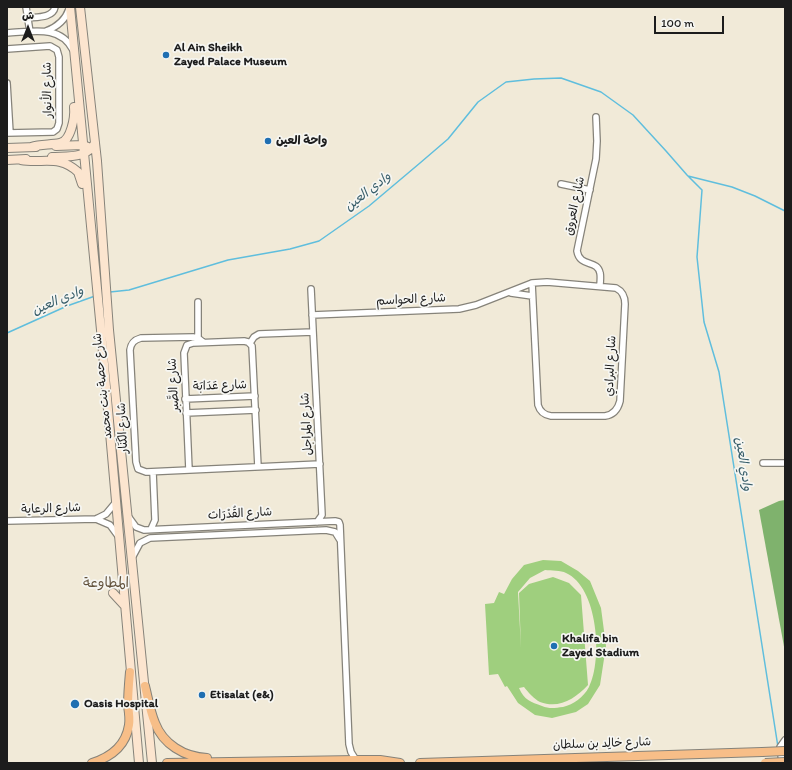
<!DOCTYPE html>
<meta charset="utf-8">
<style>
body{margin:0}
#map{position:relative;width:792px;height:770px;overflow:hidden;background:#f1ead8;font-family:Itim,"Playpen Sans Arabic",sans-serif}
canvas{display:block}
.frame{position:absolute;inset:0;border:8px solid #1c1c1c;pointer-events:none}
.north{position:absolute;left:8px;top:8px;width:40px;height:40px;-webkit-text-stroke:3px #f6f6f2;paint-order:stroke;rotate:0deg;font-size:11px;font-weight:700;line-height:16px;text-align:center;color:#1c1c1c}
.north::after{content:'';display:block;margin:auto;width:14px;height:18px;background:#1c1c1c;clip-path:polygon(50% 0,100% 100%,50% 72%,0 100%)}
.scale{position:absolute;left:654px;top:16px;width:70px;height:18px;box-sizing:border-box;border:2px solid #1c1c1c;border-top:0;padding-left:5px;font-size:12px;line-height:14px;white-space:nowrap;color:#1c1c1c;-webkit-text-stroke:3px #f6f6f2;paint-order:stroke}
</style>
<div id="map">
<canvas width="792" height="770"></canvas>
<div class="frame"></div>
<div class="north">ش</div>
<div class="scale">100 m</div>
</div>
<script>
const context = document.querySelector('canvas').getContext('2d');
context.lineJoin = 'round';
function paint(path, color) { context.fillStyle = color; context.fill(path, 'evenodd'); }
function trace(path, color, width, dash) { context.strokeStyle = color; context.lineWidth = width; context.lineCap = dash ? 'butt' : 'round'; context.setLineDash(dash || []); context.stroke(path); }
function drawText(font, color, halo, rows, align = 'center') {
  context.font = font + ' Itim,"Playpen Sans Arabic",sans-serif'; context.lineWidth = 3.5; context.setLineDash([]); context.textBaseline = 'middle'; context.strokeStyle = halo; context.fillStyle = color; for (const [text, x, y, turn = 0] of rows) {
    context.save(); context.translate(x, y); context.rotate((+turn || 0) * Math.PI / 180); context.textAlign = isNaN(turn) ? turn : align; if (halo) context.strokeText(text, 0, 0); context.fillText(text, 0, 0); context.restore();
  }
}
const green = new Path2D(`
 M543,560l18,1 17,10 12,10 11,27 5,38 -6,39 -12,19 -12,8 -24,6 -17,-3 -17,-12 -11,-17 -2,1 -7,-13 -9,1 -4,-71 9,-1 5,-11 5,2 8,-15 12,-14zM545,570c6,1 16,0 21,3 32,14 37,87 23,114 -6,11 -15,17 -26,20 -8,1 -14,2 -21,-1 -11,-4 -18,-6 -23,-18l5,-1c4,5 10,12 16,15 19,7 35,-3 48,-17l-7,-90 -12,-12 -16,-6 -24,7 -10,9 2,55 -3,-56 12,-14z`);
const forest = new Path2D(`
 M785,500v152l-26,-142 20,-9z`);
const stream = new Path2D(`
 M688,176l44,11 23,9 30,15
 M110,292l19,-2 99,-30 62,-11 29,-8 50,-35 51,-43 28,-24 30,-37 28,-20 28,-3 27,-1 40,14 32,23 33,36 21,24 15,15 -5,67 7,65 15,50 59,375
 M7,333l60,-27 28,-10`);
const minor = new Path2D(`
 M26,7l4,25
 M28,18c9,-1 25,0 27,-11
 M46,31c11,-4 19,-10 23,-22
 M7,33c24,-1 53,-9 66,17
 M7,49l43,-3 7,4 2,7v66l-2,6 -4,3 -46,1
 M7,83l3,50
 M596,117l1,24 -1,18 -19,92c3,17 20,8 23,22 1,4 0,9 0,13
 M561,184l29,6
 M311,289l11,226 -5,7
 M511,293l21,3
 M198,302v36
 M312,315l147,-6 17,-4 56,-22 15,-1 69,6c6,3 9,8 9,16l-5,97c-2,8 -7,14 -15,15h-54c-7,-1 -11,-4 -13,-11l-6,-122
 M203,342l-5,-4 -5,-1 -52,1c-7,2 -10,5 -11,12l6,112 2,7 8,3 174,-8
 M250,343l4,-6 5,-3 54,-2
 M185,399l70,-3
 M186,413l70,-3
 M763,463h22
 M189,470l-5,-117 3,-8 6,-2 51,-2 4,1 4,4 6,121
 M128,516l8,11 8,3 191,-9 4,1 1,3 9,219 2,8 5,8
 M96,519l14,6 8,11
 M7,521l89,-2 10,-5 10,-12
 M151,529l4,-9 -2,-48
 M133,556l7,-13 10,-5 176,-8 9,2 5,8
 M782,763l-2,-16 5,-7`);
const secondary = new Path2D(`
 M70,7l31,323 38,433
 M80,7l17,154 12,169 43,433
 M56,146l27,-1 5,2
 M31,147c10,-3 19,-2 29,-4 11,-2 15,-26 14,-36
 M7,148l29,-1
 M52,157c15,-1 35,2 43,-14
 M7,160l19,-1
 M21,160c21,4 38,-6 57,12l4,12
 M113,593l12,13`);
const primary = new Path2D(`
 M145,686c3,12 5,25 10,37 8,21 29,34 52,35
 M92,763c19,-6 34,-18 37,-38 1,-6 0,-13 -1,-19 0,-11 1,-23 2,-34
 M167,763l189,-3h24l20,3
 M420,763l342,-11`);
const primaryBridge = new Path2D(`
 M762,752l23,-1
 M765,763l20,-1`);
const markers = [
 [166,55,4,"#1f6fb2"],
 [268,141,4,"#1f6fb2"],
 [554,646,4,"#1f6fb2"],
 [202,695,4,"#1f6fb2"],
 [75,704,5,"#1f6fb2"]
];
const poiNames = [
 ["Al Ain Sheikh",174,48],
 ["Zayed Palace Museum",174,62],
 ["واحة العين",276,141],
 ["Khalifa bin",562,639],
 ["Zayed Stadium",562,653],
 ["Etisalat (e&)",210,695],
 ["Oasis Hospital",84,704]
];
const streetNames = [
 ["شارع الأنوار",48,90,-91],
 ["شارع العروق",575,206,-78],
 ["شارع الحواسم",411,300,-3],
 ["شارع البرادي",611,366,-87],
 ["شارع الصَّبر",174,385,-93],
 ["شارع حصة بنت محمد",103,386,-96],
 ["شارع عَدَابَة",220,386,-2],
 ["شارع المراجل",307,424,-93],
 ["شارع الكَنَار",123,428,-93],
 ["شارع الرعاية",51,509,-2],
 ["شارع القُدْرَات",240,514,-3],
 ["شارع خالِد بن سلطان",602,744,-2]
];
const waterNames = [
 ["وادي العين",368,192,-38],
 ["وادي العين",58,301,-23],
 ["وادي العين",743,464,81]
];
const quarterNames = [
 ["المطاوعة",106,583]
];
paint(green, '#9fcf7e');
paint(forest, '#7fb26d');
trace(stream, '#5fbedd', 1.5);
trace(minor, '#86837a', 8);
trace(secondary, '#86837a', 10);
trace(primary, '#86837a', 10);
trace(minor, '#fff', 5.5);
trace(secondary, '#fce5cf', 8);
trace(primary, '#f7be88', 8);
trace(primaryBridge, '#86837a', 10, []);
trace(primaryBridge, '#f7be88', 8);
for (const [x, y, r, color] of markers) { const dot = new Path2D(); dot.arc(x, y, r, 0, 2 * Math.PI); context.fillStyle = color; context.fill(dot); trace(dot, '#f6f6f2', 1.5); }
drawText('bold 12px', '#1c1c1c', '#f6f6f2', poiNames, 'left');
drawText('12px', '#1c1c1c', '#f6f6f2', streetNames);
drawText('italic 13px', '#375d69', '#f6f6f2', waterNames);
drawText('14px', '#63533d', '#f6f6f2', quarterNames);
</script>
